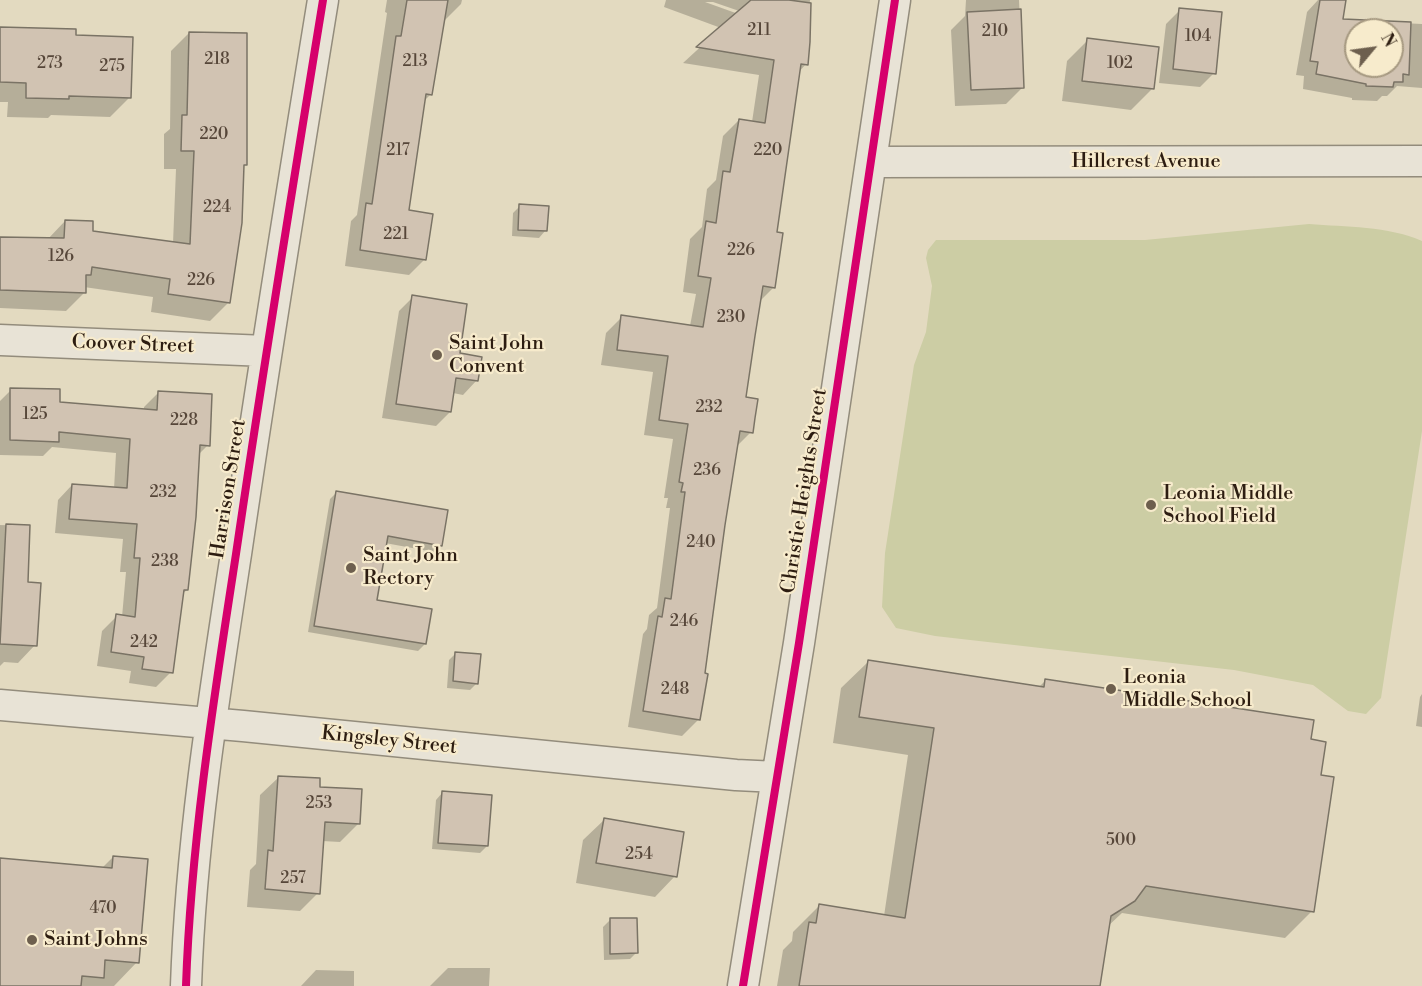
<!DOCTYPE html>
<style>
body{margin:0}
#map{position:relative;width:1422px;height:986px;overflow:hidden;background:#e3dac0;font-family:"Libre Bodoni",serif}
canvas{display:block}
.north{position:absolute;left:1344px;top:18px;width:60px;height:60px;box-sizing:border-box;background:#f7ebcc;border:2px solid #a69981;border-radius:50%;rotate:61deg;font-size:16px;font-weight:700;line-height:24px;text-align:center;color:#2d1d11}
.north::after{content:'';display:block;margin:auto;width:21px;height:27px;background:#6d5f4e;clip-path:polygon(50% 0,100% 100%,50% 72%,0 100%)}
</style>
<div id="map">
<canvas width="1422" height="986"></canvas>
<div class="north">N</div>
</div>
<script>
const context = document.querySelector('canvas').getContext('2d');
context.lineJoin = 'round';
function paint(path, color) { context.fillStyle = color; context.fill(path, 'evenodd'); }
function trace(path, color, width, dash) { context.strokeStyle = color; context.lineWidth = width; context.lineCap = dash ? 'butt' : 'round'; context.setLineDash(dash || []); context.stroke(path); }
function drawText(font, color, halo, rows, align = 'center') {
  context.font = font + ' "Libre Bodoni",serif'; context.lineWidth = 4.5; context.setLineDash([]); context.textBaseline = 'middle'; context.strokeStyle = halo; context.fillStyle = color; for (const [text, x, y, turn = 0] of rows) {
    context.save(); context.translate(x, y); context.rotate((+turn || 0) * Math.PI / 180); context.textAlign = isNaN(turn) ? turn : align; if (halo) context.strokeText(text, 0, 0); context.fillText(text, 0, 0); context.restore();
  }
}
const green = new Path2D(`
 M1309,224c37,3 79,2 113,17v190l-41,267 -15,16 -18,-3 -35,-26 -79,-15 -299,-34 -39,-8 -14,-21 3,-54 29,-188 12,-33 6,-46 -6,-28 2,-8 8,-10h209z`);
const shadow = new Path2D(`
 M387,0h75l-1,4 -16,16h-2l-12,74 -8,8 -16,109 18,48 -16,16 -64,-9 6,-45 6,-6 30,-202 -2,-1z
 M666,0h144l-4,64 -8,9 -22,160 -2,54 -14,14 -16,97 7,34 -15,15 -38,273 -16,16 -54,-9 15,-93 4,-5 2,-14 8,-7 13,-100h-4l2,-10h-4l9,-59 -29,-4 9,-63 -52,-7 5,-32 16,-16 68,9 6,-32 -13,-2 7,-53 12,-12 5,-38 9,-9 7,-44 16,-16 13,2 7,-47 -76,-12 38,-35 -57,-21zM705,2h8l32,11 -1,3z
 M966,0h53l4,87 -17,17 -51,2 -4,-76 14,-14z
 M1318,0h22l1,20 81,4v64l-25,-2 -10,10h-5l-5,5 -25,-1v-2l-49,-9 1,-13 -8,-1 11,-63zM1356,30h36v36h-36z
 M1180,10l34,63 -14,14 -41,-4 7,-59z
 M0,28l74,8 55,62 -19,19 -59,-2 -3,3 -41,-1 1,-15h-8z
 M189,33l56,131 -2,2 -15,137 -18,18 -59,-9 2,-15 -69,-10v6l-18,18 -66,-3v-70l47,2 18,-19 26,12 82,10 3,-74h-12v-35l6,-5 1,-78z
 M1088,40l64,49 -21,21 -69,-9 5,-40z
 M520,206l25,25 -6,7 -27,-2 1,-23z
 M413,297l64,83 -14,15 -10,-2 -3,19 -14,14 -54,-8 17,-107z
 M11,390l47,13 86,7v-3l14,-14 50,52 -10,10 -11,135 -5,4 -11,78 -15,15 -27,-4 2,-12 -34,-5 5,-35 15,-15 5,1 4,-45h-6l3,-33 -68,-6 3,-33 14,-15 42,4 2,-36 -64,-6 -9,9 -43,-1v-54z
 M337,492l104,53 -7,7 -49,-9 -9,58 49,43 -7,7 -110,-19 22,-133z
 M0,525l29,1 -3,57 9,62 -17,18 -14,-1 -4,4z
 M456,653l21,30 -7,7 -23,-2 2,-28z
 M868,662l170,26 8,-8 264,60 9,36 -7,135 -27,27 -163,-25 -15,14 -9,59h-321l6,-36 9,-9 1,-9 26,-26 65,10 24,-161 -75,-12 8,-55z
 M1422,694v33l-6,-1 4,-29z
 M279,777l39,11 40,36 -18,18 -18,-1 -4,52 -18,18 -53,-4 3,-37 6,-6 4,-69z
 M442,793l45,53 -7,7 -48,-4 4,-49z
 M604,820l71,56 -20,21 -79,-14 7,-43z
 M113,857l24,105 -23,24h-114v-126l101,9z
 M610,920l26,33 -6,6 -26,1 -1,-33z
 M448,968h42l-1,18h-59z
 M316,970l38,1v15h-53z`);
const building = new Path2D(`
 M407,0h41l-16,95 -6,-1 -17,116 24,4 -7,46 -66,-10 6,-47 6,1 24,-168h5z
 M751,0h38l22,3 -1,39 -2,23 -7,-1 -24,168 6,1 -8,55 -12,-2 -8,50 -9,61 12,2 -3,19 -2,15 -13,-2 -15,94 -20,148 3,1 -8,46 -57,-9 15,-95 4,1 3,-19 6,1 14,-107h-4l2,-9 -4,-1 9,-58 -29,-4 9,-64 -51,-6 4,-35 82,12 8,-49 -13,-2 8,-55 10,2 7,-52 7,1 9,-53 26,4 9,-63 -78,-13z
 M1320,0h26l-3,19 68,3 -2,53 -6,-1v8h-9l-1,5 -27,-1v-2l-50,-10 2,-12 -8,-1zM1356,30h36v36h-36z
 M1179,8l43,4 -6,62 -43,-5z
 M1021,9l3,79 -53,2 -4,-78z
 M0,27l76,2v6l57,2 -2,61 -62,-2v3l-43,-1v-15l-26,-1z
 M189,32l58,1v132h-3l-2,58 -12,80 -62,-9 2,-15 -78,-12 -1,8h-5v18l-86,-3v-53l64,1 1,-18 28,1v10l97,13 4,-93h-13l1,-36h5z
 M1087,38l72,9 -5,42 -72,-8z
 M519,204l30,2 -2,25 -29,-1z
 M412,295l55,9 -7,49 22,4 -4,24 -22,-3 -5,34 -55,-8z
 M10,388l50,1v13l97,8 1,-19 54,3 -2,52 -10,-1 -4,72 -8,73h-4l-11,83 -31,-4 2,-12 -33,-5 5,-38 19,3 5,-59h-6l3,-34 -68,-5 3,-35 55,4 3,-49 -71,-7v10l-49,-2z
 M336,491l112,19 -6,36 -54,-10 -11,64 55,9 -6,35 -112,-18z
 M6,524l24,1 -2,57 13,1 -4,63 -37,-2z
 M455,652l26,2 -3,30 -25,-3z
 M868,660l176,27 1,-8 269,41 -3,19 15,3 -5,33 13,2 -20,135 -168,-26 -11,15 -24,15 -11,70h-301l10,-64 7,1 3,-19 86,14 29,-190 -75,-11z
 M278,776l42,2v9l42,2 -2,35 -35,-2 -5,72 -55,-5 3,-39 5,1z
 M442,791l50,4 -4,51 -50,-3z
 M604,818l80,14 -7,45 -81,-14z
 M113,856l35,3 -9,104 -34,-3 -1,18 -22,-2 -1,10h-81v-128l112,10z
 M610,918h27l1,35 -28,1z`);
const street = new Path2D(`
 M871,162l551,-1
 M0,340l266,11
 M0,705l243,21 493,49 41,2
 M186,986c5,-145 28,-289 50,-432 27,-185 57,-370 87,-554
 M743,986l56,-343 96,-643`);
const cycleway = new Path2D(`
 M186,986c5,-145 28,-289 50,-432 27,-185 57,-370 87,-554
 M743,986l56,-343 96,-643`);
const markers = [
 [437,355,6,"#6d5f4e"],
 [1151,505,6,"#6d5f4e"],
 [351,568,6,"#6d5f4e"],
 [1111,689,6,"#6d5f4e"],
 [32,940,6,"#6d5f4e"]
];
const numberNames = [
 ["211",759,31],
 ["210",995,32],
 ["104",1198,37],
 ["218",217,60],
 ["213",415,62],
 ["273",50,64],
 ["102",1120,64],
 ["275",112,67],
 ["220",214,135],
 ["217",398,151],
 ["220",768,151],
 ["224",217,208],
 ["221",396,235],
 ["226",741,251],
 ["126",61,257],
 ["226",201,281],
 ["230",731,318],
 ["232",709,408],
 ["125",35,415],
 ["228",184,421],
 ["236",707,471],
 ["232",163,493],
 ["240",701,543],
 ["238",165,562],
 ["246",684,622],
 ["242",144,643],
 ["248",675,690],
 ["253",319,804],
 ["500",1121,841],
 ["254",639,855],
 ["257",293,879],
 ["470",103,909]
];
const streetNames = [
 ["Hillcrest Avenue",1146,162],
 ["Coover Street",133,345,2],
 ["Harrison Street",229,489,-81],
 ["Christie Heights Street",805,491,-81],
 ["Kingsley Street",389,741,6]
];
const poiNames = [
 ["Saint John",449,344],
 ["Convent",449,367],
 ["Leonia Middle",1163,494],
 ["School Field",1163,517],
 ["Saint John",363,556],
 ["Rectory",363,579],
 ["Leonia",1123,678],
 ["Middle School",1123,701],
 ["Saint Johns",44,940]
];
paint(green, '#cccda4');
paint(shadow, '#0003');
paint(building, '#d1c3b2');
trace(building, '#7a7365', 1.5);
trace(street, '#938c7c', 33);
trace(street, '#e8e3d6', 30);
trace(cycleway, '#d6006c', 8);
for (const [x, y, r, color] of markers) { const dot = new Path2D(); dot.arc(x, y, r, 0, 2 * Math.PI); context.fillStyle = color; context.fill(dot); trace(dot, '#f7ebcc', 2); }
drawText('16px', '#564639', null, numberNames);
drawText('20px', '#2d1d11', '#f7ebcc', streetNames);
drawText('20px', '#2d1d11', '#f7ebcc', poiNames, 'left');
</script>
